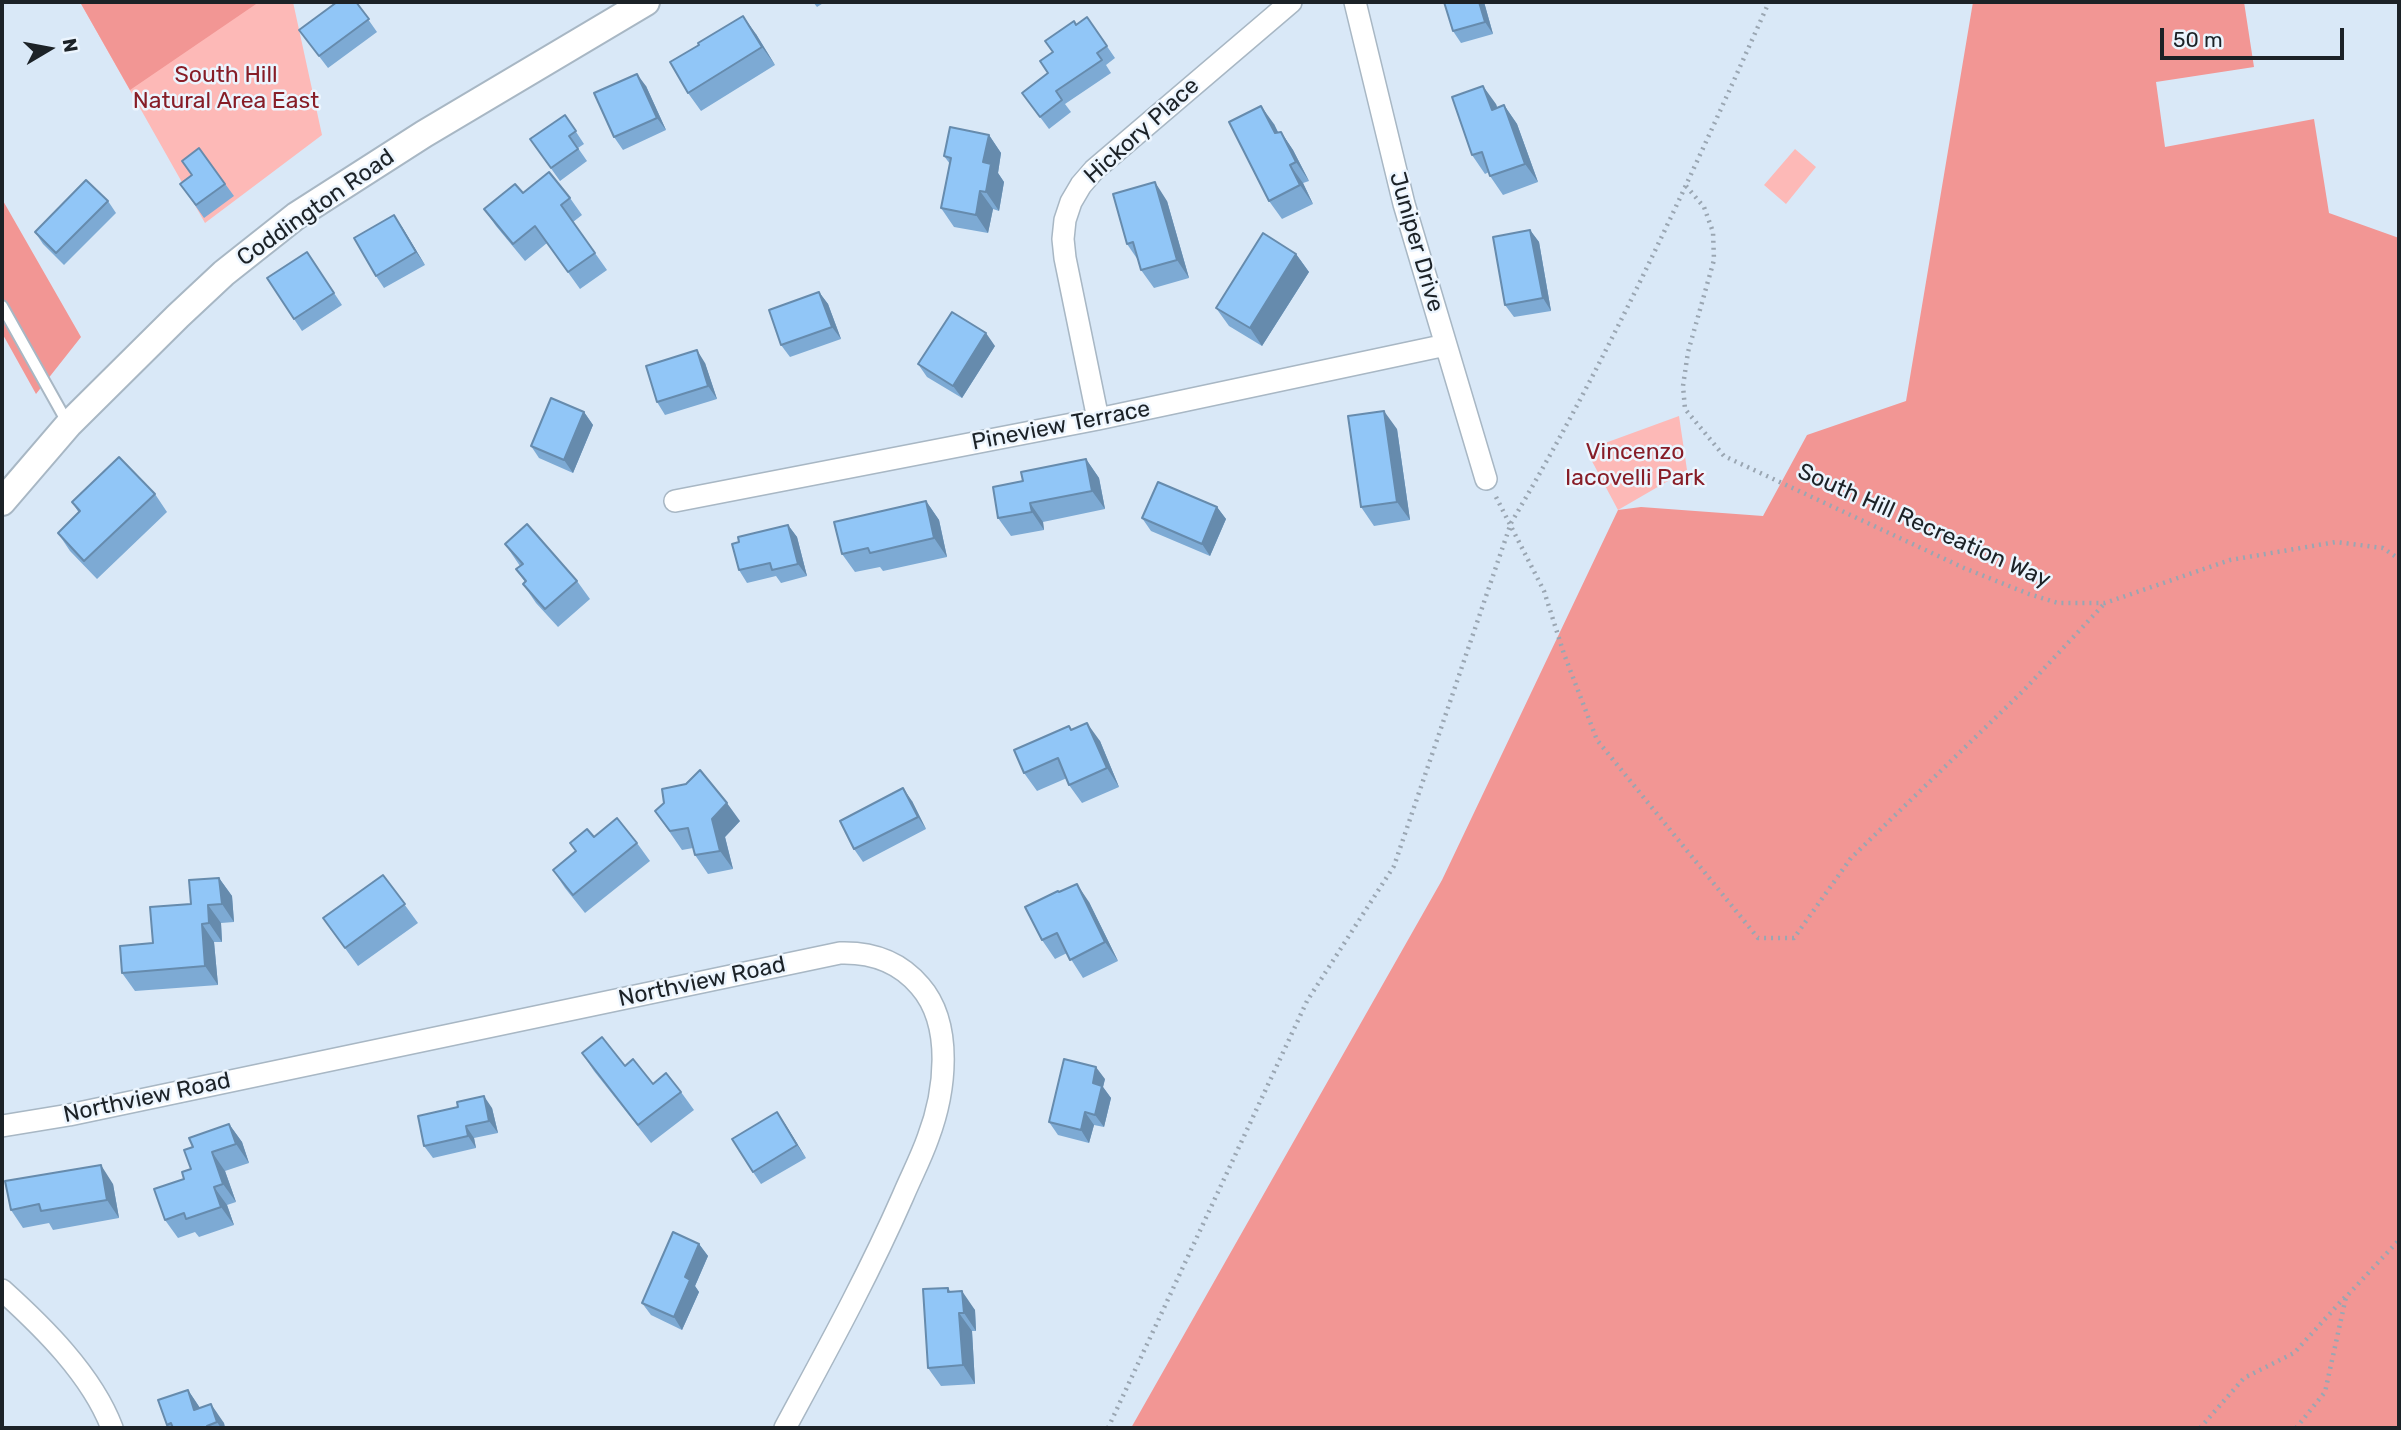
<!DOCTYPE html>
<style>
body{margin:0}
#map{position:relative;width:2401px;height:1430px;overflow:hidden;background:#d9e8f7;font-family:Rubik,sans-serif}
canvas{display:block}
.frame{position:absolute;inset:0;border:4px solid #1c2227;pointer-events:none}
.north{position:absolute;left:14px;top:14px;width:70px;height:70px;-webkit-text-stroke:5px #ecf5fe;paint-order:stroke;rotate:80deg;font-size:19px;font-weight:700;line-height:28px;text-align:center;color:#1c2227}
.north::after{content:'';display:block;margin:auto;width:24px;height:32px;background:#1c2227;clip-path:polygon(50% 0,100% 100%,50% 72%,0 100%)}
.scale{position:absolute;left:2160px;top:28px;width:184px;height:32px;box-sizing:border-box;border:4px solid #1c2227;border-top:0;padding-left:9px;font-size:21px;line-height:24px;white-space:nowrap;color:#1c2227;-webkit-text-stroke:5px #ecf5fe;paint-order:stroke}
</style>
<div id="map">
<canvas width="2401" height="1430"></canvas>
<div class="frame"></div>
<div class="north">N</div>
<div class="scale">50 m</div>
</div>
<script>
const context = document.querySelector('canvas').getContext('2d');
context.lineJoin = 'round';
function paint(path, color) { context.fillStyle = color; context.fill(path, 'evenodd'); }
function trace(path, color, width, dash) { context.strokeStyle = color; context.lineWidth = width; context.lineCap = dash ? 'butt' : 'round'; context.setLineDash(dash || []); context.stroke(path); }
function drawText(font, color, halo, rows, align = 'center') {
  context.font = font + ' Rubik,sans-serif'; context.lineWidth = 5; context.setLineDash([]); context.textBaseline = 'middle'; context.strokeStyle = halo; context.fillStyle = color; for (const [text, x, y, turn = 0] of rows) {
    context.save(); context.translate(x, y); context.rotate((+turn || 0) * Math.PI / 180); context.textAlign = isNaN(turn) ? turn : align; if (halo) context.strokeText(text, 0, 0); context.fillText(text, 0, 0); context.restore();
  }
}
const green = new Path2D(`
 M80,2h213l29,133 -117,88z
 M1795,149l21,18 -30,37 -22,-19z
 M1679,416l8,54 -69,40 -32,-60z`);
const forest = new Path2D(`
 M80,2h179l-129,88z
 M1973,2h271l10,65 -98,15 9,65 149,-28 15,94 70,25v1190h-1268l311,-548 176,-370 23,-3 122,9 44,-81 99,-34z
 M2,199l79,138 -45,57 -34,-61z`);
const path = new Path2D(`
 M1686,186l18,21 9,25 1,28 -26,92 -5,34 2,23 39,47 240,112 65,26 29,9h47l125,-43 106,-18 47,6 16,11
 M1496,497l48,94 20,63 33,86 161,198h36l57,-80 173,-168 81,-87
 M1108,1428l199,-427 87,-135 117,-343c99,-167 179,-344 258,-521
 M2200,1428l44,-50 50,-25 51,-56
 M2296,1428l29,-36 21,-95 53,-57`);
const service = new Path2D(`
 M2,306l65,116`);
const minor = new Path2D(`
 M1355,2l49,202 82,275
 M1098,419l-33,-161 -2,-19 2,-19 6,-18 10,-17 13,-15 197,-168
 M675,501l423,-82 348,-74
 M2,1126l67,-11 771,-162c32,-1 59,8 80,33 34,39 25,107 8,152 -7,20 -17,39 -25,58 -35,80 -77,156 -118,232
 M2,1290c41,37 90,85 110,138`);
const tertiary = new Path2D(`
 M2,502l67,-78 109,-108 46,-43 72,-57 128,-82 222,-132`);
const wall = new Path2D(`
 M356,2l21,30 -49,36 -29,-38z
 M813,2h12l-8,5z
 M1444,2h41h-1l9,32 -32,9 -8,-12z
 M1087,17l28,41 -9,7 5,8 -46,31 6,8 -22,17 -27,-36 26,-20 5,-21 23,-27z
 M756,34l19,31 -74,46 -13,-18z
 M646,86l20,44 -43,20 -9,-13z
 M1496,104l1,4 7,-3 13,19 21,58 -35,13 -13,-19 -1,-4 -4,2 -13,-19z
 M565,115l19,29 -6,4 9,13 -27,20 -30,-42z
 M1274,124l4,8h3l12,18 16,31 -6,2 10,21 -31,15 -13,-18z
 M989,135l12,18 -3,20 6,9 -5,29 -6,-2 -5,24 -34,-6 -13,-19 9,-44 -6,-8z
 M199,148l35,48 -30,22 -24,-34 12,-9z
 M523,193l47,5 12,17 -9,7 34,48 -27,19 -33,-46 -22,18 -29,-35 -12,-17z
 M108,201l8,12 -52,52 -21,-21 -8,-12z
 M1167,201l22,77 -35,10 -13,-18 -3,-10 -11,-16z
 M402,227l23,38 -41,23 -8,-12z
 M1530,230l9,12 12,69 -37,6 -9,-12z
 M307,252l35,53 -40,26 -8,-12z
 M1296,254l13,18 -47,74 -33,-20 -13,-18z
 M819,292l9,12 13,35 -51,18 -9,-12z
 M995,346l-33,52 -35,-21 -9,-13z
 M705,363l12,36 -52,16 -8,-13z
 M584,412l9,13 -20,48 -34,-15 -8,-12z
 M1397,429l13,91 -36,6 -13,-19z
 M1086,459l13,19 6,31 -62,13 1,8 -33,6 -13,-18 25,-37z
 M155,494l12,18 -70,67 -27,-28 -12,-18 21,-20 -7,-11z
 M926,501l13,19 8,37 -64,14 -3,-4 -25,5 -13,-18z
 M1217,507l9,12 -16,37 -59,-25 -9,-13z
 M788,525l9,12 10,39 -26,7 -5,-7 -29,7 -8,-13v-28z
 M505,544l72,37 13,18 -32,28 -22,-24 -13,-19 2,-2 -9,-13 4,-3z
 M1069,726l3,4 28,11 19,46 -37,16 -13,-18 -2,-7 -30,13 -13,-18z
 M912,801l14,28 -63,33 -9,-13z
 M655,811l85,10 -15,16 8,32 -25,5 -13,-19 -2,-7 -11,2z
 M570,843h67l13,18 -65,52 -20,-25 -12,-18 23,-19z
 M383,875l35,48 -60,43 -35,-48z
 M219,878l13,18 2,26 -13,1 1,19h-8l4,43 -83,6 -13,-18 69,-69z
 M1059,892l30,10 29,59 -35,17 -16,-25 -12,6 -13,-19z
 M582,1053l43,13 28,18 28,8 13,18 -43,33 -57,-72z
 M1105,1079l-2,8 8,11 -7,29 -10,-2 -5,18 -31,-8 -9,-13z
 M492,1108l6,25 -24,5 2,10 -43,10 -9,-12z
 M229,1124l13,18 7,21 -24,8 11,31 -9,3 7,20 -35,12 -4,-5 -17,6 -13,-18 19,-41z
 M785,1124l21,34 -45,26 -8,-12z
 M113,1184l6,34 -66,12 -4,-7 -26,5 -12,-18z
 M699,1244l9,12 -13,30 4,6 -17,38 -31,-15 -9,-12z
 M948,1288l3,4 24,18 1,21h-4l3,53 -34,2 -13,-18z
 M188,1390l12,18 24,15 1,5h-56l-2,-3z`);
const shadedWall = new Path2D(`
 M1479,2h5l9,32 -8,-12z
 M743,16l13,18 19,31 -13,-18z
 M637,74l9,12 20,44 -9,-12z
 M1483,86l13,18 8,24 -12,-18z
 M1504,105l13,19 21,58 -13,-18z
 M1261,106l13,18 13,27 -12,-18z
 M1281,132l12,18 16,31 -13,-19z
 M989,135l12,18 -3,20 6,9 -5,29 -13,-19 -3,-30z
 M1290,165l13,18 10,21 -13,-19z
 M1155,182l12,19 22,77 -12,-18z
 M980,191l13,18 -5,24 -12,-18z
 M394,215l8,12 23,38 -9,-13z
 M1530,230l9,12 12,69 -8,-13z
 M1296,254l13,18 -47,74 -12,-18z
 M819,292l9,12 13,35 -9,-12z
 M986,333l9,13 -33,52 -9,-12z
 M697,350l8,13 12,36 -9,-13z
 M1384,411l13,18 13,91 -13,-18z
 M584,412l9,13 -20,48 -9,-13z
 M1086,459l13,19 6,31 -13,-18z
 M926,501l13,19 8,37 -13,-19z
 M1030,503l13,19 1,8 -12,-18z
 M1217,507l9,12 -16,37 -8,-12z
 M788,525l9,12 10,39 -9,-12z
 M1087,723l13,18 19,46 -12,-19z
 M903,788l9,13 14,28 -8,-12z
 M727,803l13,18 -15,16 8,32 -13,-18 -8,-32z
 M219,878l13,18 2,26 -12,-18z
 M1077,884l12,18 29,59 -13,-19z
 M208,905l13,18 1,19 -13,-19z
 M202,924l12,18 4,43 -13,-19z
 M1096,1067l9,12 -2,8 8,11 -7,29 -9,-12 -2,-32z
 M484,1096l8,12 6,25 -9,-12z
 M777,1112l8,12 21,34 -9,-13z
 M1085,1112l9,13 -5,18 -8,-13z
 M229,1124l13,18 7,21 -13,-19z
 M466,1126l8,12 2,10 -8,-12z
 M212,1152l13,19 11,31 -13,-18z
 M101,1165l12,19 6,34 -12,-18z
 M214,1187l13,18 7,20 -13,-18z
 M699,1244l9,12 -13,30 4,6 -17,38 -8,-13 11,-40z
 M962,1291l13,19 1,21 -12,-18z
 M959,1313l13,18 3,53 -12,-19z
 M188,1390l12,18 -6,2z
 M211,1404l13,19 1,5h-4l-4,-6z`);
const building = new Path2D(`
 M337,2h19l13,17 -50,37 -20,-26z
 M1444,2h35l6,20 -32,9z
 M743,16l19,31 -74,46 -18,-31 29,-17 -1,-2z
 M1087,17l20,29 -10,7 5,7 -46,31 6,9 -22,17 -18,-24 26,-20 -8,-12 13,-9 -8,-11 29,-20 2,4z
 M637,74l20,44 -43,19 -20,-44z
 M1483,86l9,24 12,-5 21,59 -35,12 -8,-24 -10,3 -20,-58z
 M1261,106l14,27 6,-1 15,30 -6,3 10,20 -31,16 -40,-79z
 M565,115l11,16 -7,5 9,13 -27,19 -21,-29z
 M950,127l39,8 -6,27 8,2 -5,28 -6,-1 -4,24 -35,-7 10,-50 -7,-2z
 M199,148l26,36 -29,21 -16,-21 12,-9 -10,-14z
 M549,172l21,26 -9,7 34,48 -27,19 -33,-46 -22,18 -29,-35 31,-25 8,9z
 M86,180l22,21 -52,52 -21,-21z
 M1155,182l22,78 -36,10 -8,-28 -6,2 -14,-50z
 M394,215l22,37 -40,24 -22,-38z
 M1530,230l13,68 -38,7 -12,-68z
 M1263,233l33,21 -46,74 -34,-20z
 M307,252l27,41 -40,26 -27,-41z
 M819,292l13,35 -51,18 -12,-35z
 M952,312l34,21 -33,53 -35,-22z
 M697,350l11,36 -51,16 -11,-36z
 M551,398l33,14 -20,48 -33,-14z
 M1384,411l13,91 -36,5 -13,-91z
 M119,457l36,37 -71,67 -26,-28 22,-22 -8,-9z
 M1086,459l6,32 -62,12 2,9 -34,6 -5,-31 30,-6 -2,-9z
 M1158,482l59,25 -15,37 -60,-26z
 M926,501l8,37 -64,15 -2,-5 -26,6 -8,-32z
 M527,524l50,57 -32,28 -22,-25 3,-3 -10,-12 7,-5 -18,-20z
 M788,525l10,39 -26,6 -2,-7 -31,7 -7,-26 7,-2 -1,-5z
 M1087,723l20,45 -38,17 -11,-27 -34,15 -10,-23 55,-24 2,4z
 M700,770l27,33 -15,16 8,32 -25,4 -7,-27 -18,3 -15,-20 9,-8 -2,-14 24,-5z
 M903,788l15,29 -64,32 -14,-28z
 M617,818l20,25 -64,52 -20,-25 23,-19 -6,-8 17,-14 7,8z
 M383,875l22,29 -60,44 -22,-30z
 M219,878l3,26 -14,1 1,18 -7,1 3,42 -83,7 -2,-27 33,-3 -3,-36 41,-3 -2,-24z
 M1077,884l28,58 -35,18 -13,-27 -15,7 -17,-33 33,-16 1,1z
 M602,1037l23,29 8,-7 20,25 13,-11 15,19 -43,33 -56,-72z
 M1064,1059l32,8 -3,16 9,3 -7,29 -10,-3 -4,18 -32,-8z
 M484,1096l5,25 -23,5 2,10 -44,10 -6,-30 40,-9 -1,-5z
 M777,1112l20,33 -44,27 -21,-33z
 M229,1124l7,20 -24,8 11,32 -9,3 7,20 -35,12 -2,-6 -19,7 -11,-31 30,-10 -2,-7 9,-3 -7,-19 9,-3 -4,-9z
 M101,1165l6,35 -66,11 -2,-7 -28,6 -6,-29z
 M673,1232l26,12 -14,33 5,3 -16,37 -32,-14z
 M948,1288v4l14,-1 2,22h-5l4,52 -35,3 -5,-79z
 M188,1390l6,20 17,-6 6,18 -10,4 1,2h-35l-2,-5 -4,2 -9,-25z`);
const parkNames = [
 ["South Hill",226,75],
 ["Natural Area East",226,101],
 ["Vincenzo",1635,452],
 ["Iacovelli Park",1635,478]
];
const streetNames = [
 ["Hickory Place",1142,131,-42],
 ["Coddington Road",316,208,-35],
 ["Juniper Drive",1416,242,74],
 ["Pineview Terrace",1061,426,-11],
 ["South Hill Recreation Way",1924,526,24],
 ["Northview Road",702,982,-12],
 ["Northview Road",147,1098,-12]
];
paint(green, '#fdb9b7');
paint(forest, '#f29694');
trace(service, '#a8b7c4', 14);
trace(minor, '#a8b7c4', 24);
trace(tertiary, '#a8b7c4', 30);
trace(path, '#9aa6b2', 4.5, [2, 5]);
trace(service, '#fff', 10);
trace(minor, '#fff', 21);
trace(tertiary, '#fff', 26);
paint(wall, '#7daad4');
paint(shadedWall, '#668bad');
paint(building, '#91c6f7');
trace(building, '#668bad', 2);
drawText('23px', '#871d27', '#ecf5fe', parkNames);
drawText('23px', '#1c2227', '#ecf5fe', streetNames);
</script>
